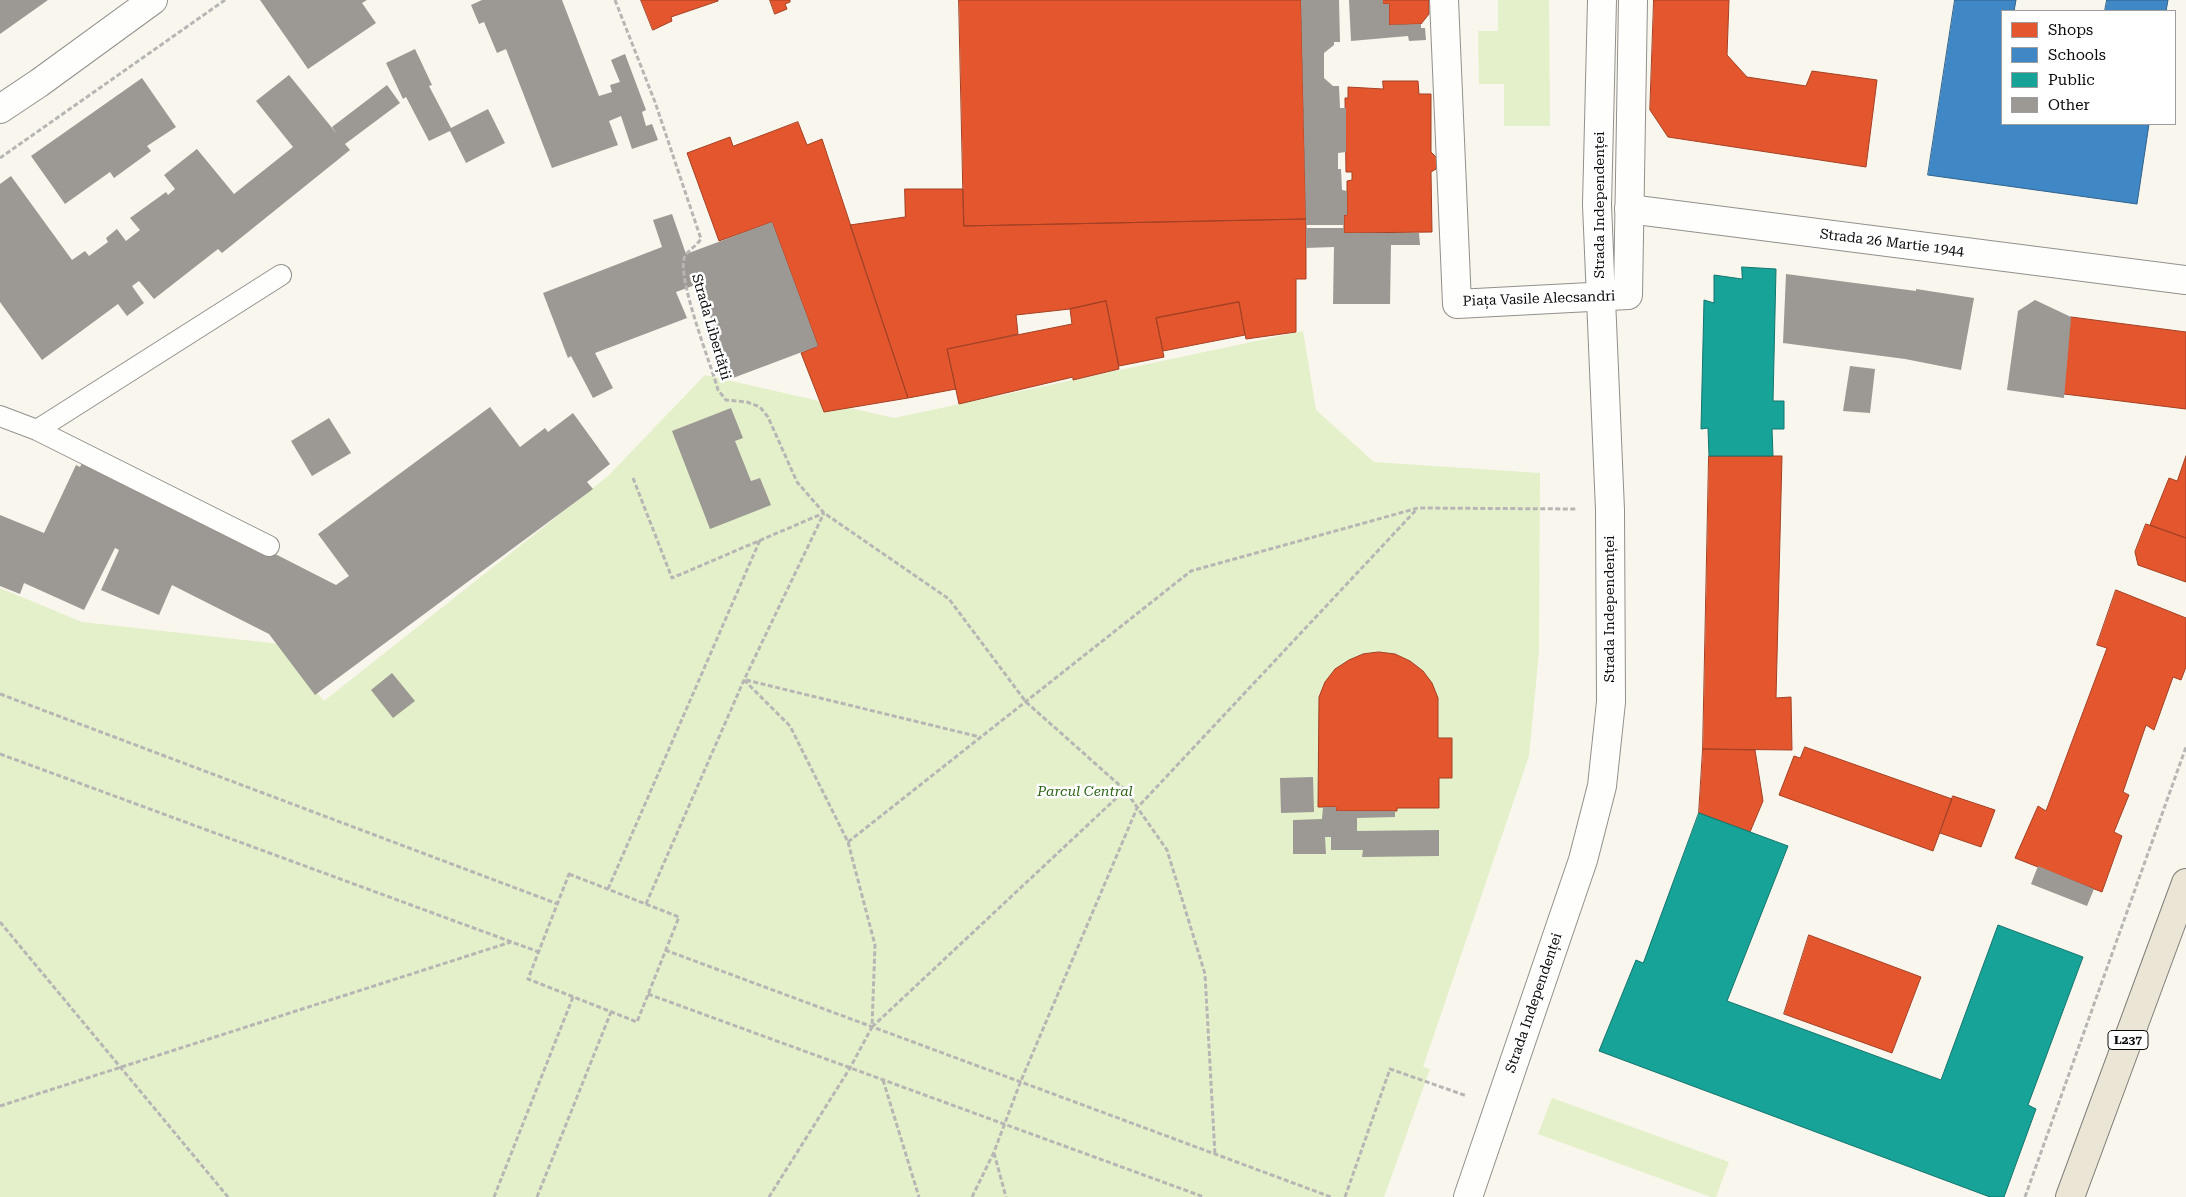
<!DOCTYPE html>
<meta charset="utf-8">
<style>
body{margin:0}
#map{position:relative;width:2186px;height:1197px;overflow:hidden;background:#f9f6ed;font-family:"Roboto Serif",serif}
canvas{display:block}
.legend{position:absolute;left:2001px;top:10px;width:175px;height:115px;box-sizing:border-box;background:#fff;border:1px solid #9d9d9d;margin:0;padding:6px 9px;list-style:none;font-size:15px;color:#0a0a0a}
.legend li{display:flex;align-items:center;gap:10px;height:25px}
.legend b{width:25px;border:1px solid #9d9d9d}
</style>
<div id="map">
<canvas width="2186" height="1197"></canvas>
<ul class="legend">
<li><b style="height:14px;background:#e4572e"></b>Shops</li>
<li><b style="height:14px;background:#3f88c5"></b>Schools</li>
<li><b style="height:14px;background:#17a398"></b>Public</li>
<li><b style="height:14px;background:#9c9893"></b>Other</li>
</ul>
</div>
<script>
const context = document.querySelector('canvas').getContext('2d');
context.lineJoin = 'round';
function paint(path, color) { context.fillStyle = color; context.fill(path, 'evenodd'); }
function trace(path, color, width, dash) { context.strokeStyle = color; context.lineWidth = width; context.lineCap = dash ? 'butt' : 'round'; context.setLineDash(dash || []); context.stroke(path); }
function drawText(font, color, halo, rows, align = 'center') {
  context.font = font + ' "Roboto Serif",serif'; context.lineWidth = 5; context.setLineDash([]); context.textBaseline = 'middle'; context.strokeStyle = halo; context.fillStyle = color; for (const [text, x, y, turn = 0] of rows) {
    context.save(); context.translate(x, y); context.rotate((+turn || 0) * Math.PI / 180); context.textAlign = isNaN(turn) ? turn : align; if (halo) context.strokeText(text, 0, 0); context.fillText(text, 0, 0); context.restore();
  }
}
const green = new Path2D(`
 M1498,0h51l1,126h-46v-42h-25l-1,-53h20z
 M1303,331l13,79 58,52 166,11 -1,179 -10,104 -106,311 7,2 -46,128h-1384v-609l82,34 198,22 44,57 284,-225 97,-101 189,43z
 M1552,1098l177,64 -13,35h-5l-173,-63z`);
const shops = new Path2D(`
 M641,0h77v1l-47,16 1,4 -19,9z
 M770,0h20v2l-5,2 2,5 -12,5z
 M959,0h342l5,219 -342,7z
 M1383,0h46v14l-8,10 -32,1v-21h-6z
 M1654,0h75l-2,55 20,22 59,9 6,-15 65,9 -11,87 -198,-30 -18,-27z
 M1383,81h35l1,13h12v58l6,6 1,6 -2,5 -5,3 1,60 -88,1v-18h3v-34l5,-1v-8h-6l-1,-74h3v-11l35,2z
 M798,122l9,23 15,-6 86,259 -84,14 -23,-59 17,-7 -46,-124 -53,19 -32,-88 43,-16 3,9z
 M905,189h58l1,37 342,-7v60h-10v53l-50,7 -7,-37 -83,16 8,39 -45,9 -13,-65 -36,8 -54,6 2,19 -71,15 9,40 -48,9 -58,-173 55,-8z
 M1106,301l13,68 -46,11v-3l-114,27 -12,-55 125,-25 -2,-15z
 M1239,302l6,33 -82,16 -7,-33z
 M2071,317l115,15v77l-122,-15z
 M1709,456h73l-6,242 15,-1 1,53 -89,-1z
 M2186,456v82l-36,-13 19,-47 8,3z
 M2146,524l40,14v44l-48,-17 -3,-13z
 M2116,590l70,28v49l-5,13 -8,-3 -19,53 -8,-5 -23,67 6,3 -15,37 8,4 -20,56 -87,-34 23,-52 8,5 61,-163 -10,-3z
 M1379,652l16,2 15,7 13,10 9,12 6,15v40h14v40h-13v30h-42v3h-61v-4h-18l1,-110 6,-15 10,-13 14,-9 14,-6z
 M1805,747l147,52 -19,52 -154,-56 15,-39 6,2z
 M1703,749l52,1 8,51 -13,31 -51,-19z
 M1953,796l42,14 -14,37 -41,-14z
 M1809,935l112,42 -29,76 -108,-39z`);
const schools = new Path2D(`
 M1955,0h61l-2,11h-12v113h147l-12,80 -209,-29z
 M2107,0h61l-2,11h-61z`);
const public = new Path2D(`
 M1742,267l34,2 -3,132h11v28h-12l1,27h-64l-1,-28 -7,1 3,-129 10,3v-28l28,4z
 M1699,813l89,33 -61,155 214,79 57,-155 85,32 -55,148 8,4 -32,88h-14l-391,-146 37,-91 7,3z`);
const building = new Path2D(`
 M0,0h48l-48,34z
 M260,0h107l-5,3 14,20 -68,46z
 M482,0h80l37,96 13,-4 -2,-7 10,-3 -9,-22 14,-6 21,56 -4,2 4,14 6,-2 6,16 -26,9 -11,-33 -12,5 9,24 -66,23 -46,-119 -9,4 -13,-31 -5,2 -8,-19z
 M1301,0h38l1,42h-6v3l-10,8v25l9,8h6l1,22h6v44l-8,1v16h3l1,21 5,1v24h-3v10h-38z
 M1349,0h34v4h6v21l32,-1v4h4l1,12 -17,1 -1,-5 -57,5z
 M415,49l17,36 -3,1 22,42 37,-19 17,34 -39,20 -16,-32 -21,10 -23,-44 -3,2 -17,-36z
 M289,75l48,59 -5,-7 55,-42 13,18 -55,41 5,6 -128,103 -4,-4 -64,50 -15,-18 -7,5 12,17 -17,13 -9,-12 -76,56 -42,-58v-118l11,-8 61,84 13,-9 4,5 19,-14 -2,-4 11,-9 9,12 14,-11 -10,-12 36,-26 2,3 7,-6 -11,-14 33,-26 37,45 59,-47 -37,-46z
 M142,78l34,49 -29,19 4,5 -37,27 -4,-6 -45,32 -34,-48z
 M672,214l14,40 86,-32 46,124 -85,32 -35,-94 -22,8 11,26 -92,35 18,35 -20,10 -22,-42 -3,2 -25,-65 119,-46 -9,-27z
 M1306,228h38v5h75l1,12h-29l-1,59h-57l1,-57 -28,1z
 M1786,274l130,17v-2l58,9 -13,72 -56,-11 -122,-16z
 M2035,300l36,17 -7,81 -57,-8 11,-79z
 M1850,366l25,3 -5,44 -27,-2z
 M490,407l30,40 25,-19 3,4 25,-19 37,51 -23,18 6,7 -278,206 -46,-61 -97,-49 -13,30 -58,-25 18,-40 -4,-2 -31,62 -60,-27 -4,11 -20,-8v-71l44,18 32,-68 4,2 5,-10 251,128 13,-9 -31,-42z
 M731,408l12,30 -8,3 16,40 9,-3 11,27 -61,24 -38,-98z
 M329,418l22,35 -39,23 -21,-35z
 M392,673l23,28 -22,17 -22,-28z
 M1313,777l1,35 -33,1 -1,-35z
 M1323,807h13v4h59v6l-38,1v13l82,-1v26l-77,1 1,-7h-32v-13h-6l1,17h-33v-34l29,-1z
 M2038,866l56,23 -7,17 -56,-22z`);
const path = new Path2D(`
 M615,0l40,102 46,137c-4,6 -12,11 -16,17 -10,18 27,111 33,134l8,10 21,2 13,5 8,10 29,65 27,31 125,86 77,103 99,88 42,60 38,124 10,181
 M0,158l225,-158
 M633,478l39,100 152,-65
 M744,680l46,46 58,116 27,103 -3,82 -22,41 -81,129
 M746,680l234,57
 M0,694l558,210
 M0,754l539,198
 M848,842l343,-271 227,-63 159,1
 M569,874l110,43 -42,105 -109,-43z
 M608,889l152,-349
 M646,904l98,-224 80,-167
 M0,922l228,275
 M665,950l666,247
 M648,994l556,203
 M872,1027l253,-237
 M883,1080l36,117
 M0,1106l511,-164
 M994,1153l12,44
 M494,1197l79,-200
 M537,1197l74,-185
 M972,1197l22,-45 26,-69 117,-275 280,-299
 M1345,1197l45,-128 77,27
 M2025,1197l161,-450`);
const service = new Path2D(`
 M0,416l37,14 232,116
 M37,430l244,-155`);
const pedestrian = new Path2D(`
 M1444,0l13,304 171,-9 5,-295
 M1468,1197l115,-337 19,-74 9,-84 -1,-192 -13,-305 5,-205`);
const minor = new Path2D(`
 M0,109l39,-26 114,-83
 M1629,209l557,71`);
const primary = new Path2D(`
 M2070,1197l116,-314`);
const shields = [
 [2128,1040,40]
];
const shieldNames = [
 ["L237",2128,1040]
];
const streetNames = [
 ["Strada Independenței",1600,205,-90],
 ["Strada 26 Martie 1944",1892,243,7],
 ["Piața Vasile Alecsandri",1539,299,-2],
 ["Strada Libertății",711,327,74],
 ["Strada Independenței",1610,609,-90],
 ["Strada Independenței",1534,1003,-71]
];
const parkNames = [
 ["Parcul Central",1085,792]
];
paint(green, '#e4f0ca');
paint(shops, '#e4572e');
trace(shops, '#a34023', 1);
paint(schools, '#3f88c5');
trace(schools, '#2f628d', 1);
paint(public, '#17a398');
trace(public, '#13756d', 1);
paint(building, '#9c9893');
trace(service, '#92908c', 22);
trace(pedestrian, '#92908c', 30);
trace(minor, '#92908c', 30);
trace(primary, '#7f7e7a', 30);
trace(path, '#b7b6b5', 3, [5, 2.5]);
trace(service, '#fefefc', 20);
trace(pedestrian, '#fefefc', 28);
trace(minor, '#fefefc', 28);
trace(primary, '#ebe5d6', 28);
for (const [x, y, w] of shields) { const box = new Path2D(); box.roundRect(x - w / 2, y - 9.5, w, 19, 4); context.fillStyle = '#fff'; context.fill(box); trace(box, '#0a0a0a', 1); }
drawText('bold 12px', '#0a0a0a', null, shieldNames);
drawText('14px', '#0a0a0a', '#fff', streetNames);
drawText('italic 14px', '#2d6517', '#fff', parkNames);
</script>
